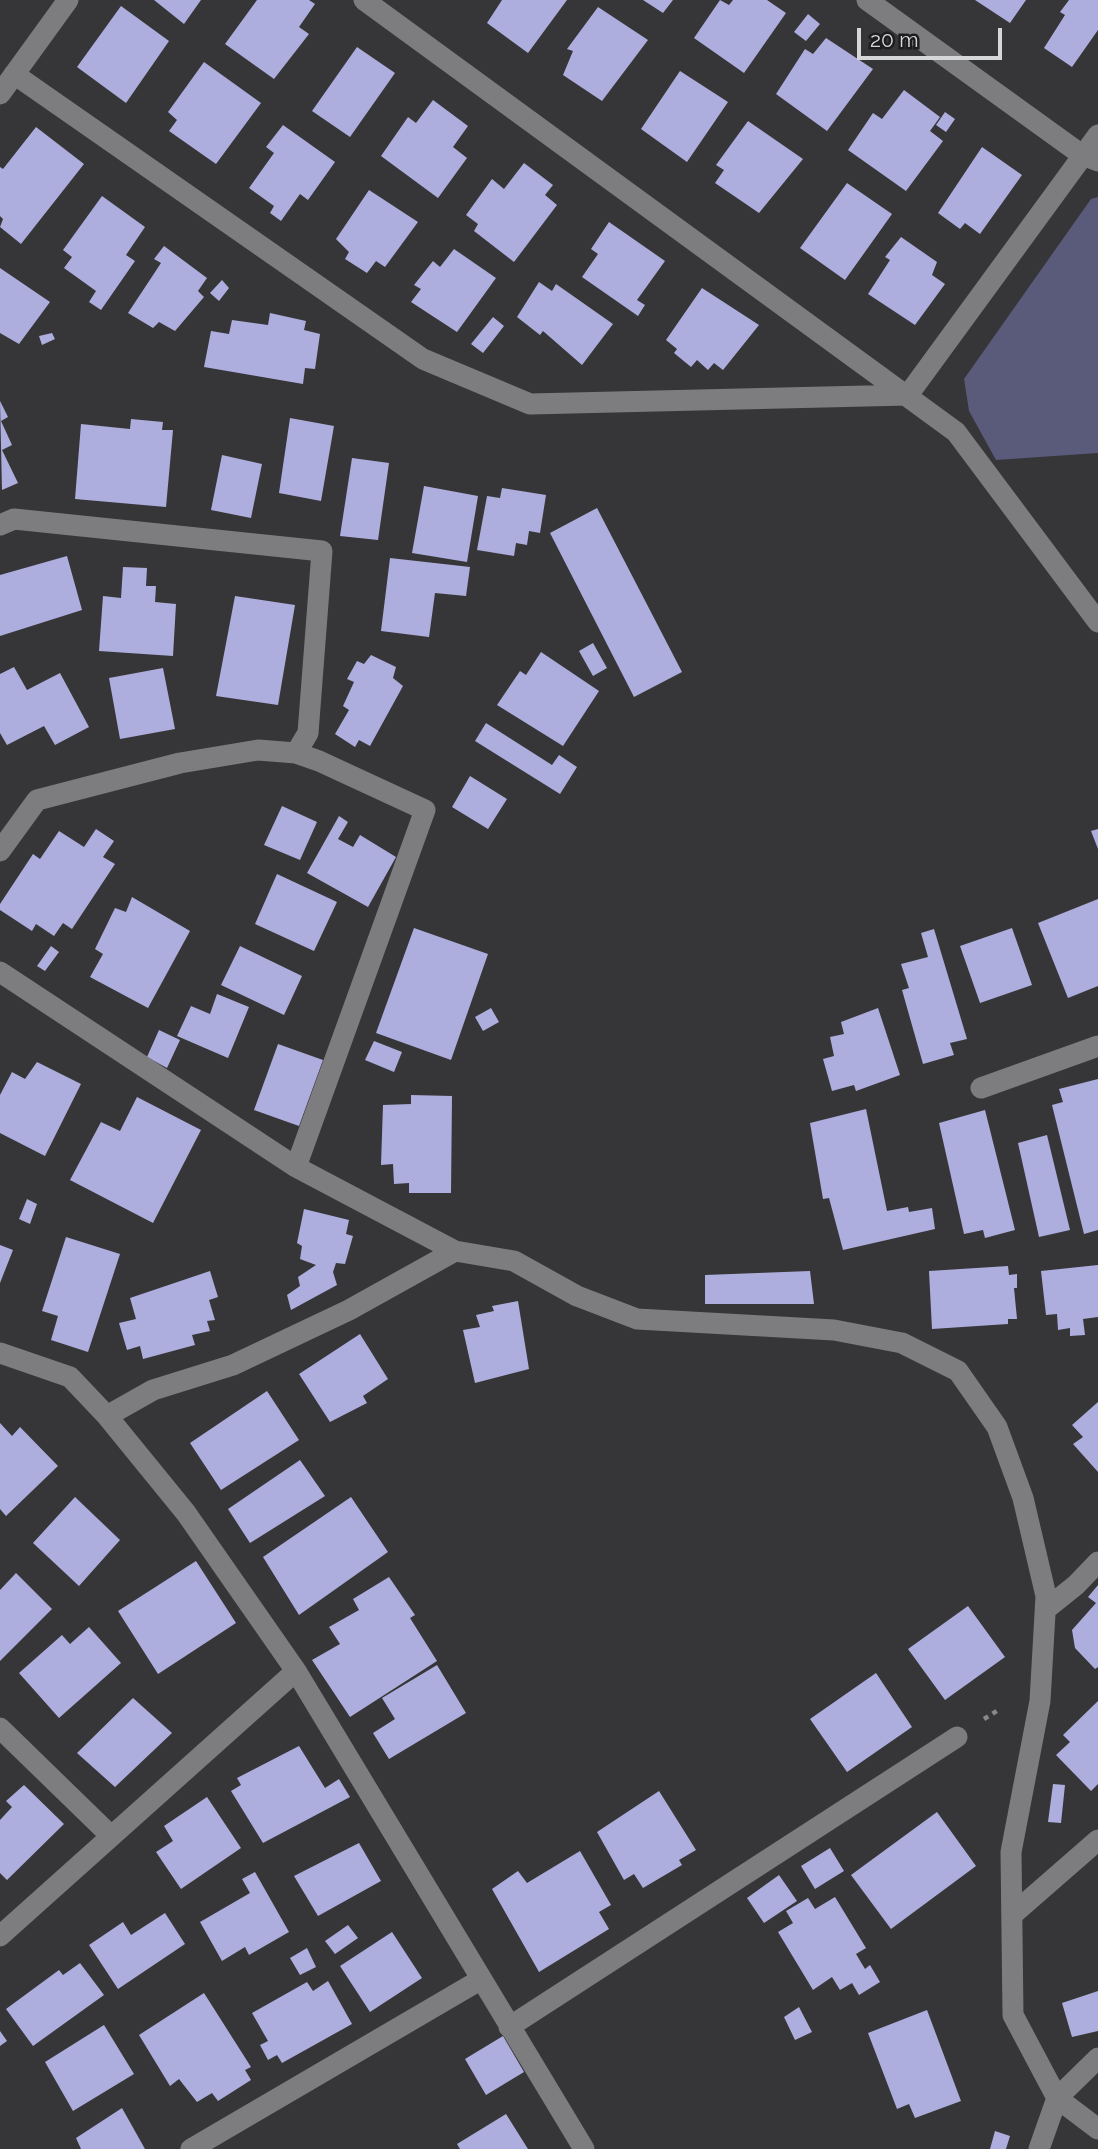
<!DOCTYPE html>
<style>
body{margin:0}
#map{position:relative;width:1098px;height:2149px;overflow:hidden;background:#363639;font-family:Raleway,sans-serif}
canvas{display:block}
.scale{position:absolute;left:857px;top:28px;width:145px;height:32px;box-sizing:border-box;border:4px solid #d6d7d8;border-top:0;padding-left:9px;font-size:21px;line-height:24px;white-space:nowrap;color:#d6d7d8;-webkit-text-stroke:5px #1d1d1f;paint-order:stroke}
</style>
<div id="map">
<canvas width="1098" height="2149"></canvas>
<div class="scale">20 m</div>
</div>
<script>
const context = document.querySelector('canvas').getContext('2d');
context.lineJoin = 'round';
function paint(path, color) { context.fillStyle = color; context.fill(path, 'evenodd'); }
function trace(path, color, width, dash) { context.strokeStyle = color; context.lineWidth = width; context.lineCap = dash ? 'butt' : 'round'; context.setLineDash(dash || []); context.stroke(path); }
const green = new Path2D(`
 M1098,197v256l-102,7 -27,-49 -5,-32 127,-180z`);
const building = new Path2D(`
 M154,0h47l-17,24z
 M257,0h52l6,4 -16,23 10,7 -35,45 -49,-35z
 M502,0h65l-39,53 -41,-30z
 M643,0h30l-10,13z
 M720,0l9,5 4,-5h34l19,13 -42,60 -50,-35z
 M975,0h51l-16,23z
 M1069,0h29v30l-26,37 -28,-19 21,-33 -5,-3z
 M121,6l48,35 -43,62 -49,-36z
 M598,7l50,33 -46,61 -39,-26 10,-24 -6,-2z
 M808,14l12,10 -14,17 -12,-9z
 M826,38l47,31 -46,62 -51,-37 29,-45 8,5z
 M357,47l38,26 -45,64 -38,-26z
 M204,62l57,41 -45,61 -47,-33 8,-11 -9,-8z
 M680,71l48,31 -41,60 -46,-33z
 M904,90l36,27 -10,14 13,10 -37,50 -58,-41 25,-37 9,6z
 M433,100l35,26 -15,21 14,11 -29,40 -57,-42 27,-39 8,6z
 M945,112l10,7 -9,13 -10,-7z
 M748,121l55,38 -44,54 -44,-30 9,-13 -8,-5z
 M283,125l52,37 -27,38 -8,-6 -19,27 -11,-8 4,-7 -25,-18 25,-35 -8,-6z
 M36,127l48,37 -63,80 -21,-17 3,-8 -3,-3v-49l3,2z
 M982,147l40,28 -42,59 -15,-11 -5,6 -22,-16z
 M524,163l29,22 -8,10 12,10 -43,57 -40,-31 4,-7 -12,-9 26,-36 12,10z
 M847,183l45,31 -47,66 -45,-32z
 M369,190l49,32 -33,45 -9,-6 -9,12 -22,-14 4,-7 -13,-13z
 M102,196l43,31 -19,28 9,6 -34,49 -12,-8 7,-11 -32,-23 8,-11 -9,-7z
 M609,222l56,39 -28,39 8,5 -7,11 -56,-39 16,-23 -7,-5z
 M901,237l36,25 -5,13 13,9 -30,41 -47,-31 22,-34 -5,-3z
 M164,246l43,32 -9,13 6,6 -29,34 -16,-9 -6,6 -25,-15 33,-50 -7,-4z
 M454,249l42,29 -39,54 -46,-30 10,-13 -7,-4 19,-24 7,6z
 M0,268l50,34 -31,42 -19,-11z
 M222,280l7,8 -10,13 -9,-8z
 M539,282l13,9 4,-7 57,40 -31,41 -39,-34 -3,4 -23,-18z
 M702,288l57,37 -36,45 -9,-7 -6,7 -11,-10 -6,7 -17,-14 3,-4 -11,-9z
 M270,313l36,8 -2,9 16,4 -5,35 -10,-1 -2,16 -99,-17 7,-36 18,3 3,-14 36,5z
 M493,317l11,9 -21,27 -12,-9z
 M52,333l3,6 -13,6 -3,-9z
 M0,401l8,16 -7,4 11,24 -10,5 16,33 -16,7z
 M290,418l44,8 -13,75 -42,-8z
 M131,419l32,3 -1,8h11l-7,77 -91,-8 6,-75 49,5z
 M222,455l40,9 -11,54 -40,-8z
 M352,458l37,5 -11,77 -38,-4z
 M424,486l54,10 -11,66 -55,-9z
 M502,488l44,7 -6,38 -11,-2 -2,14 -11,-2 -2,13 -37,-6 10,-54 13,2z
 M597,508l85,164 -48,25 -84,-164z
 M67,556l15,54 -82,26v-61z
 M390,558l80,9 -4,29 -31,-3 -6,44 -48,-6z
 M123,567l24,1 -1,18h10l-1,16 21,2 -3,52 -74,-5 4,-55 18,2z
 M235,596l60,9 -17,100 -62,-9z
 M593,643l14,25 -14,8 -14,-25z
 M541,652l58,39 -36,55 -66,-41 23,-34 6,4z
 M371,655l25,12 -3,11 10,8 -33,60 -11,-6 -4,7 -20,-13 14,-24 -6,-4 11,-24 -7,-3 10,-18 7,3z
 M14,667l13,23 33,-17 29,54 -34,18 -11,-19 -37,19 -7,-12v-59z
 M163,668l12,61 -55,10 -11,-61z
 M486,723l66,42 7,-10 18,12 -17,27 -85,-53z
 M470,776l37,23 -19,30 -36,-22z
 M282,806l35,16 -17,38 -36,-15z
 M339,816l9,6 -10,17 15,8 7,-12 36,22 -28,50 -61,-34z
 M96,829l18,12 -11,16 12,7 -43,65 -9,-6 -9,13 -18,-12 -4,7 -32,-21v-6l33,-50 7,5 19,-28 25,16z
 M1098,829v20l-7,-18z
 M277,874l60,28 -23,49 -59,-27z
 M132,897l58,34 -42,77 -58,-31 13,-23 -8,-5 20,-41 11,4z
 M1098,899v87l-30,12 -30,-75z
 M414,928l74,26 -37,106 -75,-27z
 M1012,928l20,57 -52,18 -20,-57z
 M934,929l33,110 -17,4 4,12 -31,9 -21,-74 7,-2 -8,-24 27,-7 -7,-24z
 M51,946l8,6 -14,19 -8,-5z
 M240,946l62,30 -18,39 -63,-30z
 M217,994l32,13 -21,51 -51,-22 14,-30 19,8z
 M491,1008l8,14 -16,9 -8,-14z
 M878,1008l22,67 -44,16 -2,-6 -22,6 -9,-32 11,-3 -4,-19 14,-3 -3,-12z
 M159,1030l21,10 -13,28 -20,-11z
 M374,1041l28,11 -8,20 -29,-12z
 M278,1044l45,16 -24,66 -45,-16z
 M37,1062l44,22 -36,72 -45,-23v-38l12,-23 13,7z
 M1098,1079v151l-14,4 -32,-129 11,-3 -4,-13z
 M411,1095l41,1 -1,97h-42v-10l-15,1 -1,-20 -12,1 2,-60 28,-1z
 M137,1097l64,33 -48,93 -83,-43 31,-58 19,9z
 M866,1109l21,102 21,-4 1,5 23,-4 3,21 -92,21 -14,-52 -6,1 -13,-76z
 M985,1110l30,120 -30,8 -2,-8 -19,4 -25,-111z
 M1047,1135l23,95 -31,7 -21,-94z
 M27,1199l10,5 -7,20 -11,-5z
 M304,1209l45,11 -3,14 7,2 -8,28 -9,-1 -3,9 4,13 -46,25 -4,-15 13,-9 -2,-9 18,-12 -16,-6 2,-13 -5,-3z
 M66,1237l54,17 -32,98 -37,-12 7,-24 -16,-5z
 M0,1245l13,5 -13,33z
 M1098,1265v52l-15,2 2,16 -15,1v-8l-12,2 -1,-16 -11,1 -5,-44z
 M1008,1266l1,9 8,-1v14h-3l3,31h-9v5l-76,5 -3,-58z
 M210,1271l8,26 -9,3 6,20 -8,1 3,10 -18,4 3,10 -52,14 -3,-13 -13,4 -8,-27 17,-4 -6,-21z
 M810,1271l4,33h-109v-29z
 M518,1301l11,68 -54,14 -12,-53 17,-3 -4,-12 18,-4 -2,-5z
 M360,1334l28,45 -25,17 4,7 -37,19 -31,-48z
 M267,1391l32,49 -78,50 -31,-47z
 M1098,1402v70l-25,-28 10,-7 -11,-12z
 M0,1423l12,13 8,-9 38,39 -52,50 -6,-7z
 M300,1460l25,36 -75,47 -22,-34z
 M75,1497l45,43 -41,46 -46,-43z
 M351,1497l37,55 -89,63 -36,-58z
 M196,1561l40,62 -78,51 -40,-63z
 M16,1573l36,36 -52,52v-71z
 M389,1577l26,38 -5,3 27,43 -87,56 -38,-57 28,-16 -11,-17 30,-17 -6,-11z
 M1098,1585v82l-3,2 -20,-21 -3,-18 24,-27 -8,-6z
 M968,1606l37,51 -60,43 -37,-51z
 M89,1627l32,36 -62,55 -40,-45 43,-38 8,9z
 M437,1665l29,48 -77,46 -16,-26 22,-14 -13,-21z
 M876,1673l36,54 -65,45 -37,-53z
 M133,1698l39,35 -57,54 -38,-34z
 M1098,1701v83l-7,7 -35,-36 14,-13 -7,-7z
 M299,1746l26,42 14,-9 11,18 -87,46 -32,-52 10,-6 -4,-7z
 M1053,1784l12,1 -4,38 -13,-1z
 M24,1785l40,39 -57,56 -7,-7v-53l12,-13 -6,-6z
 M659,1791l37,59 -17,10 3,5 -39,23 -9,-14 -10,6 -27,-48z
 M207,1797l34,51 -60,41 -25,-37 17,-11 -9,-15z
 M937,1812l39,54 -85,63 -40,-54z
 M359,1843l22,38 -63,35 -24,-40z
 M830,1848l14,23 -29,18 -14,-23z
 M580,1851l31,54 -12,7 10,17 -70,43 -47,-83 26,-18 9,12z
 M255,1872l34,60 -40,23 -4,-8 -23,14 -22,-39 50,-29 -8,-14z
 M779,1875l18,26 -33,22 -17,-25z
 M835,1897l31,51 -10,6 9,15 5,-4 10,17 -21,13 -7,-12 -12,7 -8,-13 -19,13 -35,-58 15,-9 -7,-12 22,-13 7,11z
 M165,1913l20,31 -67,45 -29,-44 34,-23 8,13z
 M348,1925l10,13 -23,16 -10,-13z
 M392,1932l30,46 -52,34 -30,-46z
 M307,1948l9,19 -16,8 -10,-17z
 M80,1963l24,32 -71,51 -27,-37 53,-39 4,5z
 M328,1981l24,43 -70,39 -5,-8 -9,5 -8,-15 8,-4 -16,-28 55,-31 6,9z
 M1098,1991v40l-26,6 -10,-34z
 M204,1993l47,74 -6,3 6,10 -33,21 -6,-8 -15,9 -18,-23 -9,7 -31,-51z
 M799,2007l13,25 -17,8 -11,-23z
 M927,2010l34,91 -46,17 -6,-14 -12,5 -29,-76z
 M104,2025l30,49 -61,37 -28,-49z
 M0,2031l7,10 -7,5z
 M503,2036l21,36 -38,23 -21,-36z
 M122,2108l23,41h-64l-5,-11z
 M506,2114l22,35h-68l-3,-5z
 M995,2131l15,5 -4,13h-16z`);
const path = new Path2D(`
 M984,1719l16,-10`);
const minor = new Path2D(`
 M364,0l592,432 142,190
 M14,74l409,285 107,45 378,-9
 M0,94l68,-94
 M908,395l190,-260
 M0,525l14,-6 308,32 -14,182 -12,20
 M0,851l37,-51 143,-37 78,-13 38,3 23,8 106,49 -129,357
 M0,972l296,195 159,84 59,10 63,35 60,23 197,11 68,13 56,28 39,56 26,71 23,98 -6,105 -29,151 2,163 44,83 41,31
 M981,1088l117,-42
 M0,1353l70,24 37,39 79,97 110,158 288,478
 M107,1416l46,-26 80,-25 116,-55 106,-59
 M1046,1609l30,-24 22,-23
 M0,1728l111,108
 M1012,1915l86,-75
 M0,1936l296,-265
 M509,2027l448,-290
 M191,2149l289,-169
 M1039,2149l18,-51 41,-40`);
const tertiary = new Path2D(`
 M867,0l215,155 16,6`);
paint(green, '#5a5a7a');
paint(building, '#aeaede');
trace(path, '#88888a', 4.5, [5, 5]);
trace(minor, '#7d7d80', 21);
trace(tertiary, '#7d7d80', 21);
</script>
